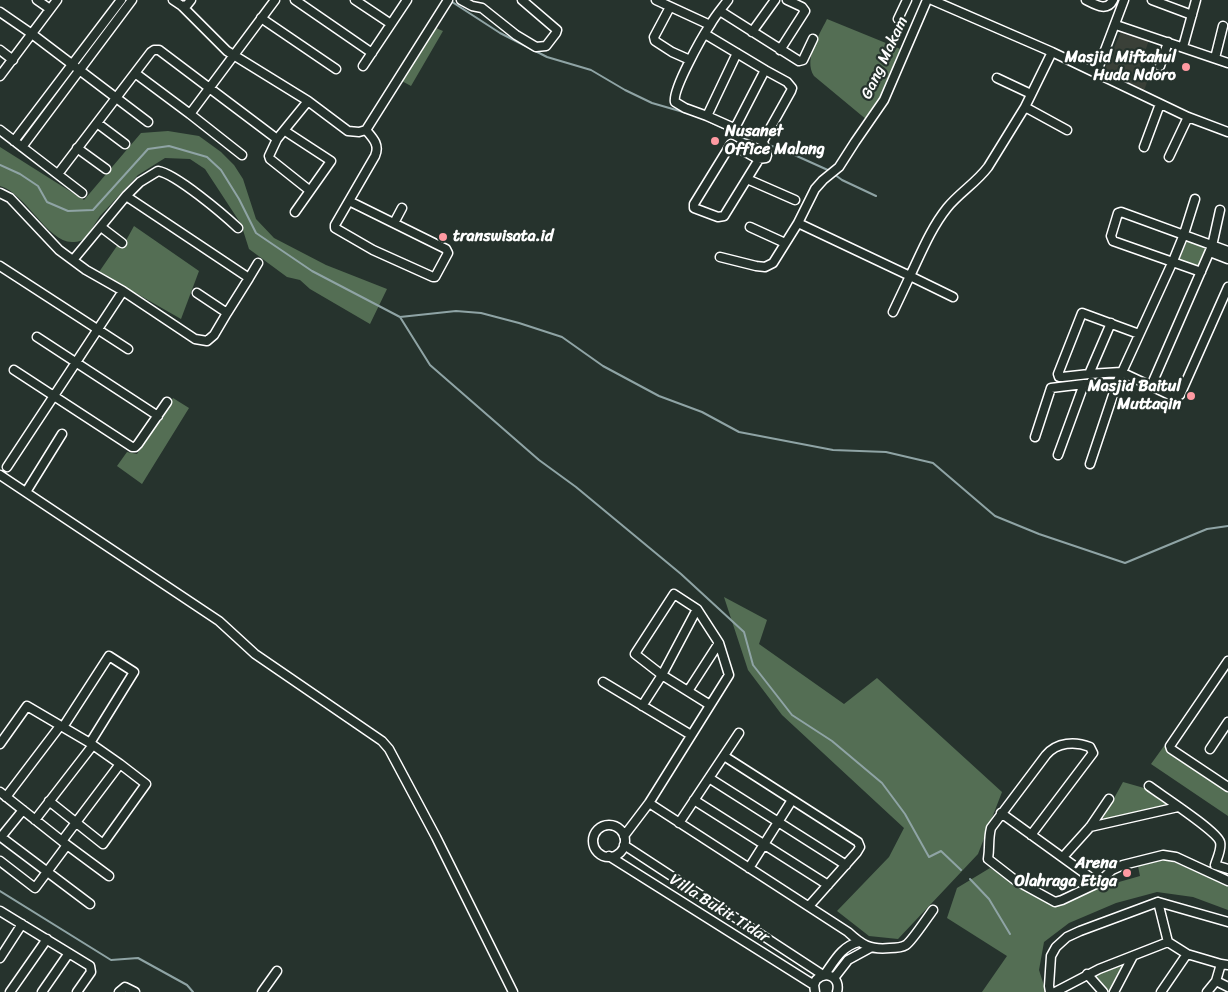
<!DOCTYPE html>
<style>
body{margin:0}
canvas{display:block;background:#26332d}
</style>
<canvas width="1228" height="992"></canvas>
<script>
const context = document.querySelector('canvas').getContext('2d');
context.lineJoin = 'round';
function paint(path, color) { context.fillStyle = color; context.fill(path, 'evenodd'); }
function trace(path, color, width, dash) { context.strokeStyle = color; context.lineWidth = width; context.lineCap = dash ? 'butt' : 'round'; context.setLineDash(dash || []); context.stroke(path); }
function drawText(font, color, halo, rows, align = 'center') {
  context.font = font + ' Sriracha,sans-serif'; context.lineWidth = 4.5; context.setLineDash([]); context.textBaseline = 'middle'; context.strokeStyle = halo; context.fillStyle = color; for (const [text, x, y, turn = 0] of rows) {
    context.save(); context.translate(x, y); context.rotate((+turn || 0) * Math.PI / 180); context.textAlign = isNaN(turn) ? turn : align; if (halo) context.strokeText(text, 0, 0); context.fillText(text, 0, 0); context.restore();
  }
}
const built = new Path2D(`
 M1123,31l26,9 -9,26 11,4 -7,21 -41,-18 18,-41z`);
const green = new Path2D(`
 M827,19l76,31 -15,39 -21,31 -53,-44c-11,-17 6,-42 13,-57z
 M436,28l7,3 -32,55 -11,-6z
 M168,131l31,5 22,16 13,13 9,14 13,40 18,19 52,27 61,24 -17,35 -60,-35 -10,-9 -13,-3 -38,-28 -8,-25 -36,-55 -15,-10 -25,-1 -27,17 -38,41 -15,23c-3,1 -7,3 -11,3 -25,3 -48,-49 -74,-56v-39l84,53 57,-67z
 M134,226l65,45 -18,48 -82,-47 20,-29 4,3z
 M1188,239l21,8 -10,21 -20,-8z
 M173,398l16,10 -47,76 -25,-18 10,-14 10,2z
 M724,597l43,23 -8,24 85,60 33,-26 125,114 -24,62 -80,85 -29,-3 -32,-25 52,-54 15,-29 -122,-113 -34,-45z
 M1164,746l64,44v26l-77,-52z
 M1123,782l21,6 25,18 -67,14z
 M1165,860l11,3 52,23v24l-35,-13 -36,-5 -41,11 -47,20 -25,19 -5,28 7,22h-64l25,-36 -60,-38 10,-30 33,-20 23,14 12,9 31,15 44,-19 14,-14 5,9 21,-6 -2,-10z
 M1124,963l-15,29 -17,-17z`);
const stream = new Path2D(`
 M449,0l51,33 47,24 44,13 34,20 27,13 45,13
 M706,120l46,22 9,2
 M768,145l11,3 51,23
 M0,165l20,9 18,12 9,16 21,9 25,-1 55,-61 21,-3 38,11 14,13 18,29 17,34 56,38 88,46 30,48 109,95 37,27 105,87 63,58 9,33 39,50 40,26 50,42 23,31 24,43 12,-6 20,19
 M834,174l8,6 34,16
 M400,317l56,-6 25,2 38,10 43,14 41,29 56,30 43,16 37,20 94,18 53,2 47,11 62,53 44,18 86,29 82,-34 21,-3
 M970,879l19,20 21,35
 M0,891l111,69 27,-2 49,27 6,7`);
const minor = new Path2D(`
 M37,0l13,9
 M173,0l9,6 45,45 81,50 40,30 11,1 7,-2 82,-130
 M295,0l77,53
 M355,0l36,24
 M461,0l11,6 10,2 34,27 20,12 10,-1 10,-13 1,-3 -35,-30
 M656,0l54,25
 M728,0c-6,8 -13,16 -18,25 -8,12 -38,65 -35,77l10,6 22,8 56,25
 M932,0l120,52 136,65 40,15
 M1086,0c10,5 21,12 27,0
 M1152,0l40,15
 M182,6l5,-1 4,-5
 M670,7l-16,30 1,4 17,11 18,8
 M720,11l79,50 4,-1 10,-21
 M0,12l32,22 116,88
 M261,18l75,51
 M898,19l9,-19
 M1116,25l112,38
 M752,32l23,-32
 M705,34l60,36 22,12 5,6 -1,3 -28,50 4,14 -1,3 -8,1 -27,-15 -37,60v4l24,9 6,-1 34,-55v-2
 M1183,47l13,-47
 M0,50l13,10
 M780,50l25,-39 -3,-4 -15,-7
 M1215,58l8,-32
 M363,66l44,-66
 M1160,66l8,-24
 M135,73l55,41 52,41
 M1096,74l28,-74
 M0,76l57,-76
 M997,78l34,16
 M308,101l-31,38 -8,17 1,3 39,31
 M1025,107l42,23
 M190,114l85,-114
 M707,116l30,-63
 M97,123l28,21
 M735,128l30,-58
 M0,130l82,63
 M285,131l46,30 -36,51
 M14,141l107,-141
 M22,147l110,-147
 M1144,147l16,-43
 M77,148l29,21
 M1169,157l19,-40
 M58,174l93,-122 3,-2h5l118,89
 M747,179l48,21
 M0,193l10,5 49,52 27,20 37,21 72,48 12,2 7,-6 13,-22 -30,-20
 M126,196l123,82 -22,35
 M349,201l97,48 2,4 -13,24h-2l-60,-27 -38,-22v-3l40,-69c5,-11 -2,-18 -9,-26
 M394,223l8,-15
 M798,223l112,53c11,-23 21,-48 37,-68 12,-15 29,-25 41,-41l37,-60 27,-55
 M101,227l21,16
 M750,227l35,16
 M1210,252l18,7
 M720,257l36,9 9,1 8,-4 25,-40 17,-34 8,-9 16,-13 16,-25 29,-42 43,-100
 M73,260l53,-64 14,-14 18,-11c18,3 65,43 80,57
 M0,266l128,83
 M1201,272l-88,-31 -2,-5 7,-23 3,-1 107,39
 M249,278l9,-15
 M893,312l17,-36 43,21
 M1111,323l-22,51 32,-2 30,14 61,-140 8,-36
 M37,337l121,79
 M14,370l118,77h3l3,-3 29,-42
 M1089,374l-27,3h-3l-1,-3 24,-61 57,21
 M1151,386l23,11 6,-2 48,-108
 M1035,437l16,-49 33,-4 33,-1
 M1058,455l26,-71
 M1090,464l27,-81 56,-122 11,-27 11,-35
 M7,467l116,-176
 M0,475l219,146 36,33 127,87 7,8 47,88 77,155
 M26,492l36,-58
 M1228,661l-58,85 1,3 57,38
 M603,682l88,53
 M688,691l31,-48
 M642,706l20,-31 35,-66
 M63,727l46,-71 25,16 -44,71
 M0,744l27,-38 63,37 30,21 -58,77 -62,-49
 M1210,749l18,-27
 M724,756l134,86 2,5 -3,5 -48,54
 M709,778l137,87
 M1149,786c12,9 68,45 71,56 2,7 -3,16 -5,23l13,4
 M6,797l54,-71
 M694,800l134,85
 M49,801l54,43 43,-60 -26,-20
 M649,803l199,129c14,13 22,18 42,16 5,0 11,0 16,-3 6,-4 21,-27 27,-35
 M23,810l-22,27 89,67
 M1001,813l97,70
 M35,820l58,-75
 M679,823l60,-90
 M593 841a16 16 0 1 1 32 0a16 16 0 1 1-32 0Z
 M1090,827l88,-20
 M1031,835l62,-82 -3,-6c-15,-6 -33,-5 -44,8l-55,73c-3,12 -1,19 -3,31l27,21 40,22 7,-2 36,-17 14,-13 11,-5 40,-10 13,2 52,24
 M624,836l25,-33 80,-128 -10,-32 -22,-34 -23,-15 -39,60 27,21 48,30
 M63,842l46,34
 M624,845l199,130
 M609,856l205,129
 M1063,857l27,-30 19,-28
 M0,861l35,27 32,-43
 M749,868l43,-68
 M1158,902l10,40 19,12 34,10
 M0,911l90,55 1,6 -14,20
 M0,958l22,-34
 M825,974c10,-14 17,-28 34,-32
 M1087,974l16,18
 M834,978l14,-18 22,-12
 M1216,981l12,6
 M10,992l37,-53
 M42,992l27,-39
 M119,992l6,-5 10,5
 M262,992l15,-21
 M815,992l-1,-7 2,-5c10,-10 25,-3 21,12
 M1050,992l-1,-6 2,-30 5,-9 11,-10 13,-6 78,-29 70,20
 M1055,992l44,-23 69,-27
 M1114,992l19,-36
 M1161,992l26,-38
 M1207,992l9,-11 5,-17 7,1`);
const markers = [
 [1186,67,5,"#ff9aa2"],
 [715,141,5,"#ff9aa2"],
 [443,237,5,"#ff9aa2"],
 [1191,396,5,"#ff9aa2"],
 [1127,873,5,"#ff9aa2"]
];
const streetNames = [
 ["Gang Makam",885,58,-65],
 ["Villa Bukit Tidar",719,909,32]
];
const poiNames = [
 ["Masjid Miftahul",1176,58],
 ["Huda Ndoro",1176,76],
 ["Nusanet",725,132,"left"],
 ["Office Malang",725,150,"left"],
 ["transwisata.id",453,237,"left"],
 ["Masjid Baitul",1181,387],
 ["Muttaqin",1181,405],
 ["Arena",1117,864],
 ["Olahraga Etiga",1117,882]
];
paint(built, '#3a4038');
paint(green, '#546e54');
trace(stream, '#8fa4a5', 2);
trace(minor, '#fff', 11);
trace(minor, '#26332d', 8);
for (const [x, y, r, color] of markers) { const dot = new Path2D(); dot.arc(x, y, r, 0, 2 * Math.PI); context.fillStyle = color; context.fill(dot); trace(dot, '#26332d', 2); }
drawText('16px', '#fff', '#26332d', streetNames);
drawText('bold 16px', '#fff', '#26332d', poiNames, 'right');
</script>
